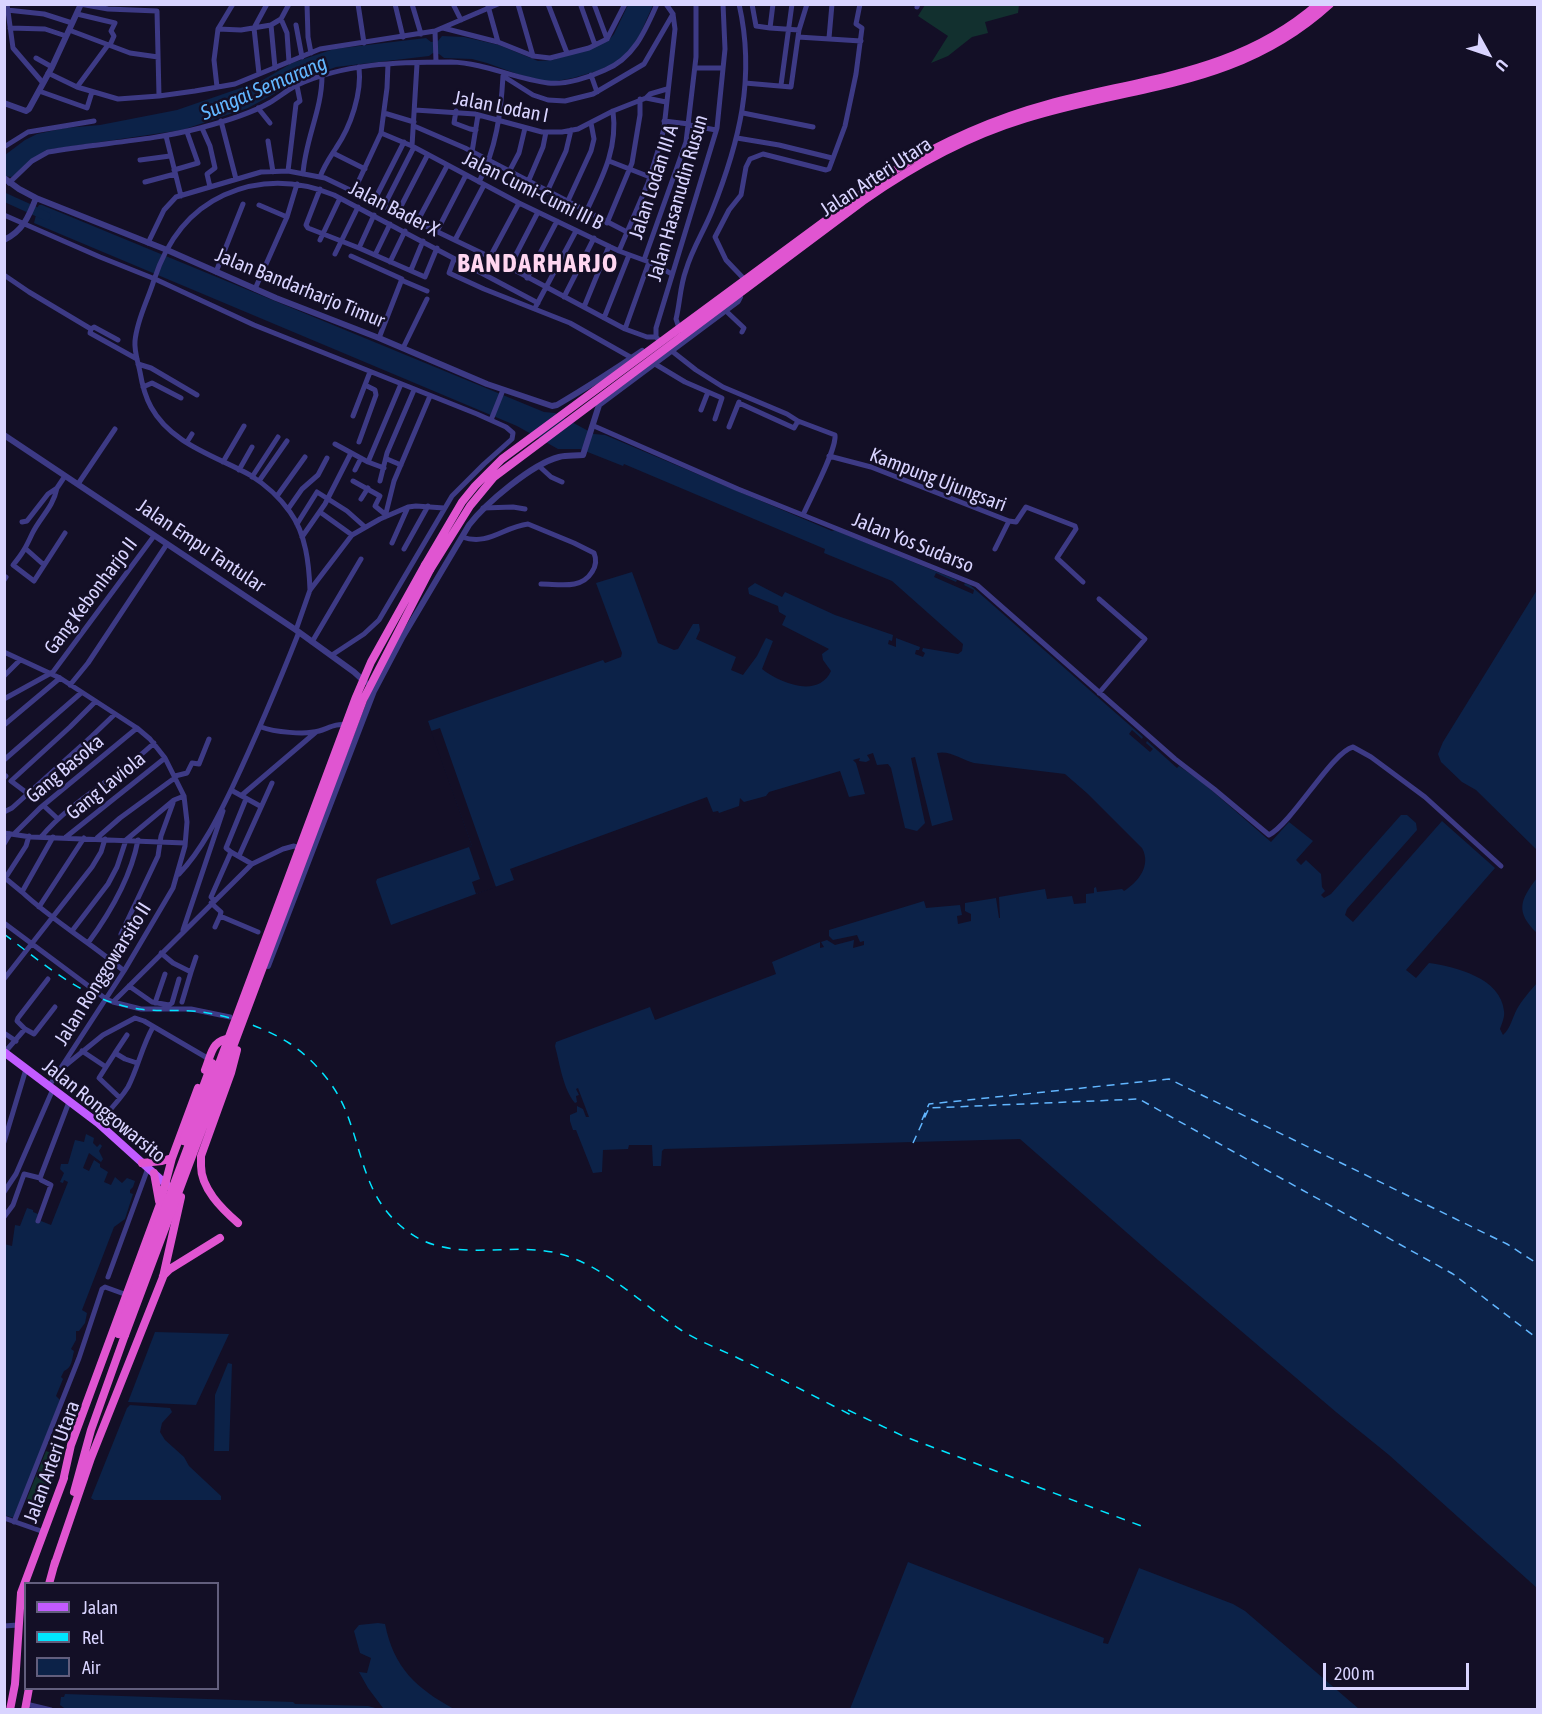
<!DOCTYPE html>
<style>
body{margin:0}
#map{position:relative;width:1542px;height:1714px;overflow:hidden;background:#130f26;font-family:"Asap Condensed",sans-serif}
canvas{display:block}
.frame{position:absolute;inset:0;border:6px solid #d9d4ff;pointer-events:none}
.legend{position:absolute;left:24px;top:1582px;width:195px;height:108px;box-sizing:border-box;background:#130f26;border:2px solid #625e7d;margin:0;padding:8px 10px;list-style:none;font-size:18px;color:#d9d4ff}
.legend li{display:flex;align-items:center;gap:12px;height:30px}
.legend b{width:30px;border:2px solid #625e7d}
.north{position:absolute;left:1458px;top:24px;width:60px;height:60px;-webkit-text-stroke:4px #130f26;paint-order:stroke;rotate:130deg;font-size:16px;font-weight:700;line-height:24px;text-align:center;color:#d9d4ff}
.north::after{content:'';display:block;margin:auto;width:21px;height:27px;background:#d9d4ff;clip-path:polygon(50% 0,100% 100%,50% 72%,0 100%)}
.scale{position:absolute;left:1323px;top:1663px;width:146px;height:27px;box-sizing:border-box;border:3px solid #d9d4ff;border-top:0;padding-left:8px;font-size:18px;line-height:21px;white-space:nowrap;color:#d9d4ff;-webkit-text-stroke:4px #130f26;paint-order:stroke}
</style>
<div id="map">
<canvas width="1542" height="1714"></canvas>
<div class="frame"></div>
<ul class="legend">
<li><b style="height:8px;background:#c25bff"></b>Jalan</li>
<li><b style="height:8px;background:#00e5ff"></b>Rel</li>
<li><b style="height:16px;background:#0c2248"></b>Air</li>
</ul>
<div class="north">U</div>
<div class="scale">200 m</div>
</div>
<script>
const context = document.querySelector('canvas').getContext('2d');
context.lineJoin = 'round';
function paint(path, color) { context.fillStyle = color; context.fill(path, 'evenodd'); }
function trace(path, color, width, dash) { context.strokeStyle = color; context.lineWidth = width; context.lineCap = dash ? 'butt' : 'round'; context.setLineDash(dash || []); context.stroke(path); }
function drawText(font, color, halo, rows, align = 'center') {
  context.font = font + ' "Asap Condensed",sans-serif'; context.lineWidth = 5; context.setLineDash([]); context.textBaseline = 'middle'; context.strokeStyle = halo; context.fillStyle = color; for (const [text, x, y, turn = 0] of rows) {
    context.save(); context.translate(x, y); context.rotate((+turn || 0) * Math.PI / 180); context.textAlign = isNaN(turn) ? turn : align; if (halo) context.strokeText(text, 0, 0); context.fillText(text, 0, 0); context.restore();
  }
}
const green = new Path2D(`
 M925,5v-1l94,1 -1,8 -33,9 3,11 -16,4 -24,19 -17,7 17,-27 -30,-20z
 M46,1451l15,6 -18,50 -17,-6z`);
const water = new Path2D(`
 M628,5h25l-16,36 -19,21 -21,9 -24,7 -22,4 -20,-3 -44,-16 -15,-4 -28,-1 -5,-4 -6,-1 -4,3 -93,11 -40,15 -48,26 -66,22 -136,20 -34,27 -7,-1v-21l20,-15 12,-6 28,-6 35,-3 77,-15 84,-29 31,-18 42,-14 92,-11 5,4 7,-1 4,-5 22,1 35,8 39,16 15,-1 55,-19 6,-7z
 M39,205h3l502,207 11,1 39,21 11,1 227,96 3,-1 122,50 -1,2 -20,-9 -2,4 39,17 1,-4 -10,-5 1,-2 5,2 173,152 -1,2 -10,-9 -3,4 21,18 3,-3 -7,-6 1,-2 30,27 2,-2 23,16 69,60 18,-20 24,19 -17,19 5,5 5,-5 15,14 1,13 3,4 -4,4 3,3 7,-4 70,-79h6l9,8 1,7 -70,79 -2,6 8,7 89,-101 53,47 -89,102 10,8 13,-15c27,4 72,15 75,48 1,6 -2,12 -4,18l3,6c8,-7 9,-17 14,-26 5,-9 13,-18 20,-26v605l-148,-133 -53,-43 -178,-152 -138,-121 -356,10 -2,2 -1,15h-8l-1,-21h-23l-1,4 -25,1 -1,22 -9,1 -17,-43h-3l-3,-9v-6l7,-3v-6l6,3 3,8h3l-11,-29 -2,1 3,6 -3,1 1,6 -2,1c-12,-14 -15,-39 -20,-57l1,-4 94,-35 5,13 121,-46 -4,-12 48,-20v6l4,-1 -3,-5 6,-2 8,5 19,-5 -1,8 11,-3v-4l-4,1 -3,-7 -24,5 -4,-4v-6l95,-29 2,7 34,-3 2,10 -5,1 1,8 13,-3v-7l-6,-3v-8l31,-5 3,20h1l-1,-21 46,-8 2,10 25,-3 2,8 12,-1v-9l8,-1v-5l2,-1 1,5 25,-3 2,2c13,-8 28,-25 18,-43l-54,-54 -23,-20 -91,-11c-12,-3 -24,-13 -37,-10l16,67 -21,6 -17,-69 -4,1 14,65 -8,8 -12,-3 -14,-60 -3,-4 -11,1 -4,-12 -6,2 3,5 -4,2 -7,-1 1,-3 -7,2 3,3 9,31 -16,3 -9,-26 -71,21 -3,4 -22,6 -4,-4 -1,8 -20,7 -1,-2 -5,1 -6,-15 -197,72 4,11 -123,45 -15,-43 1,-3 95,-33 -44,-125 175,-61 2,3 16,-6 1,-4 -26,-70 36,-11 26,71 16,7 4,-1 15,-25h6l1,6 -4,9 40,18 -5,13 12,5 14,-19 9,-18 7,3 -11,28c18,14 56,30 69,2l-8,-11 -1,-6 7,-5 -47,-24 4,-9 -7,-4 -1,-6 -29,-12 -1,-6 7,-5 27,14 3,-5 50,23 58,20 -1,6 -3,-1 -1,4 8,3v-9l24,9 -1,3h-3l-1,4 8,3 2,-4 -3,-2 1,-3 35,6 4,-3 1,-7 -71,-63 -68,-28 1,-4 -201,-85 -1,2 -43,-17h-22l-41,-23 -483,-203 2,-8 -2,-2z
 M1537,590v260l-61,-60 -14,-8 -21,-20 -3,-8 5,-12z
 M1537,878v55c-22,-21 -17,-33 0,-55z
 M86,1134l8,4 -1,5 4,4 3,-3 2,2 -3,5 4,8 -2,3 -12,-9 -6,15 6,3 5,-11 6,4v3l8,5 -4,10 7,3 4,-8 7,6 5,-5 8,3 -2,6 -3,3v3l3,1 -8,25 -11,8 -32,83 5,3 -2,10 -6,8h-3v9l-5,9 3,2c-2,8 -2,17 -10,20l-3,6 2,2 -7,17 4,4 -46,118 -10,-3v-271l8,2 3,-21 5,1 7,-18 6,2v2l5,2 -1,7 3,1 1,-1 10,4 17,-43 -4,-2 -1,3 -3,-1 4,-9 -4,-4 1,-5h7l7,-24 9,2z
 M155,1332l74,2 -33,71 -68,-3z
 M228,1363l4,1 -3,87h-15l1,-56z
 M130,1405l40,3 2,4 -10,11 -2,9 5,8 19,17 5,9 32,30v4h-127l-3,-2 36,-90z
 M908,1562l196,76 -1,5 5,1 31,-76 94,36 12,7 114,98h-509z
 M378,1623l7,1c9,44 31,64 69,85l-69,1 -2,-2 -15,-20 -9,-16 8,1 4,-15 -11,-5 -6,-22 5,-6z
 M65,1694l228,8 2,2 73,2 11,3 -312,1 -7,-5 1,-8h3z`);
const pier = new Path2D(`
 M440,728l56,159 -20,7 -4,-12 8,-3 -11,-32 3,-1 -41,-115z`);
const river = new Path2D(`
 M4,197l42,19`);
const ferry = new Path2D(`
 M922,1120l7,-16 240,-25 338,165 31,20
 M913,1143l16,-35 210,-9 314,175 85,65`);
const minor = new Path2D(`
 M7,4l6,44 30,35
 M80,4l28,5 49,2 2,85
 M307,4l1,33 3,16
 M358,4l6,39
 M395,4l8,33
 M412,4l9,30
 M453,4l8,16
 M518,4l15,52
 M548,4l19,49
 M583,4l-2,2 14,39
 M594,4l13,35
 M752,4l4,22 14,2
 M773,4l-3,24 29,2
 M488,6l10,36
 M917,7l1,-3
 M7,10l37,4 28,9
 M77,14l38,9 -4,8 3,5 -4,9
 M281,19l6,14 2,29
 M296,25l6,32
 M10,28l35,1 21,7
 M443,28l55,14 35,14 17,2 39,-10 18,-9 18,-35
 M218,29l23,1 30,-5
 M69,30l61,23 28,4
 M435,31l1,31
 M798,37l63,4
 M829,38l3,-34
 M36,58l16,9
 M275,68l-4,-43 10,-6 8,-15
 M695,68h28
 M48,73l29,14 41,12 41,-3 36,-5 40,-7 85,-35 115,-18 63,-27
 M259,74l-5,-46 13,-24
 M591,75l6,17
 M503,76l30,19 15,5 17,1 28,-7 51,-30 29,-50
 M745,83l46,4 8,-57 8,-26
 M781,85l11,-81
 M77,87l31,-42
 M217,87l-3,-27 4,-31 15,-25
 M39,91l48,17 5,-16
 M646,98l20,4
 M258,108l12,15
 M415,110l60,4 67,18h20l16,-3 35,-18 33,-13 4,-4 17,-5
 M456,111l-2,12 16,6 6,1
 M384,113l30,9
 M743,113l70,14
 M221,121l15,58
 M664,121l25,3
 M689,125l27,5
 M414,126l51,22 162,84
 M202,128l8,18 5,22 -8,6 3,13
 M381,133l31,13 107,57 100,48 30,11 23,12
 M166,136l15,60
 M737,138l42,7 53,13
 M268,141l5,31
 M412,146l5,-82
 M4,147l24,-15 66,-11
 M472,152l6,-37
 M333,153l32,16
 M140,160l30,-4
 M609,161l41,16
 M174,170l24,-7 -11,-31
 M288,171l8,-67 4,-3 -3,-15
 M509,172l10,-19 6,-25
 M303,174c2,-34 19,-64 19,-98
 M320,177c5,-13 9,-18 16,-29 15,-22 26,-55 23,-81
 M145,182l30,-8
 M479,182c17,-33 22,-69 24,-106
 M528,182l15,-35 3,-15
 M9,183l23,-22 16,-9c51,-9 103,-11 152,-24 23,-6 48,-13 69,-25 9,-5 17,-12 26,-17 49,-23 103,-24 156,-24 34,1 64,17 97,21 18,2 42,-6 57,-13 29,-12 40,-39 52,-66
 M320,189l-14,36 2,3 51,20 15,-33
 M354,191l27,-58 6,-45 1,-24
 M547,192l19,-41 5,-21
 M374,201l30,-59
 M567,203l24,-52 3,-12 -3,-16
 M259,205l28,12
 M384,206l30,-59
 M398,212l29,-56
 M586,212c16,-34 32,-63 27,-101
 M4,215l96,42 55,22 99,46 223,89 29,13 7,6 -1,6 -28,25 -32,32 -73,124 -15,14 -32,21
 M417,222l30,-56
 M607,223l25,-60 8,-48v-16
 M437,231l29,-56
 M320,240l20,-42
 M455,240l29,-55
 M148,243l16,-33 12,-13 85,-25 27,-1 37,7 165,79 135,72 22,8h9
 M359,248l66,29 12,-29
 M619,251l29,-68 12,-39 4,-16 11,-99 -2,-15 -7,-10
 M335,254l23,-47
 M375,255l15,-31
 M351,256l51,23 -23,59
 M490,257l29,-54
 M454,259l-5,14 35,16 86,34 62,35
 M644,260l42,-118 10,-85v-53
 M390,262l15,-31
 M509,268l29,-56
 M411,270l12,-29
 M216,272l27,-68
 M4,275l25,17 62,37 -1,4 47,26
 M527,278l30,-57
 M401,280l26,11
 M746,281l-20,-21 -11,-23 14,-27 12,-15 5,-28 4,-8 13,-5 63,16 3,-1 16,-43 11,-52 6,-46 -6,-4 4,-20
 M255,289l32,-72 10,-33
 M564,297l30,-59
 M536,306l40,-75
 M584,307l25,-61
 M726,311l18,17 -2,4
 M604,318l25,-63
 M678,325l-2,-6c4,-16 4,-33 10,-49 6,-21 18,-39 26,-59 27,-68 44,-133 27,-207
 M91,329l3,-2 24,13
 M625,329l24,-67
 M661,342l-5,-5v-9l61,-200 8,-79 -2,-45
 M403,348l24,-49
 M668,348l28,22 27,17 64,27 11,7 37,14c2,14 -25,64 -32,80
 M138,364l13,4 46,27
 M655,364l30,18 37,16 -7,21
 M143,387l9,-4 29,15
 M739,403l55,25 4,-7
 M701,410l7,-18
 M353,416l17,-44
 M491,420l12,-30
 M594,426l144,63 239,96 198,174 39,30 55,46c24,-13 63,-83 84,-88l18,10 54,40 76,69
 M729,427l10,-25
 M187,442l5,-8
 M359,442l17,-47 -1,-5 -10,-5
 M335,444l33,18 16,6
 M829,456l42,11 138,54 -14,28
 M387,459l14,6
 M223,462l21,-36
 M368,462l33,-78
 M539,466l12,11 11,5
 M239,470l13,-23
 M355,470l6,-12
 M252,477l26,-40
 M259,481l28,-40
 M353,481l27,15 -5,10 11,9
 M380,481l7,-28 27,-63
 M78,484l37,-55
 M57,488c-4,20 -17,29 -25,46 -6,13 -9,19 -19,31l21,16 31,-48
 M277,496l28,-39
 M361,499l7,-11
 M483,508l30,-1 12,2
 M288,509l14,-20 16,-14 9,-17
 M320,512l32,23
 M385,517l9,-36 36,-85
 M1009,521l7,1 10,-15 49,19 1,3 -19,29 26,24
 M22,522l5,-1 21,-27 9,-6 8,-12
 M297,524l20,-32 30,19 18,16
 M302,537l23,-33 26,-51
 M462,537c27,9 41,-10 66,-13l46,19 20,10c3,7 2,13 -2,19 -11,18 -33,12 -51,12
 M392,543l16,-36
 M26,549l18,16
 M404,549l24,-43
 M4,580l2,-3
 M310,590c-1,-26 -4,-56 -20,-78 -10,-14 -24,-27 -40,-37 -34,-19 -79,-31 -99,-68 -6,-11 -9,-23 -11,-35 -2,-10 -6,-21 -5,-31 2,-22 13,-41 19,-61 12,-37 33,-68 70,-85 36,-16 73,-15 110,0l204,108
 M296,630l14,-40 42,-55 28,-16 28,-12 8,-1 28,2
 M312,642l49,-83
 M4,652l56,26 77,50 13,11 15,19 19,38 3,26 -2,24 -12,42 -49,83 -75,115
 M4,676l16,-16
 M70,685l18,-22 79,-119
 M1099,693l46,-54 -46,-40
 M4,699l49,-27 101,-136
 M4,725l56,-47
 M261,727c13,5 44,8 58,4 10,-3 17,-8 28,-6
 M4,760l77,-67
 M175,776l12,-3 5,-10 7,1 10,-25
 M4,778l2,-2
 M231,790l29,16
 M27,793l-16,-12 59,-54 25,-25
 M242,795l74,-63
 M44,806l14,13
 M4,812l8,-4 80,-72 23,-22
 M4,833l27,4 154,6
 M14,834l26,-26 97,-80
 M41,837c32,-38 78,-60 113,-94
 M53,837l-31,55c31,29 69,51 102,79
 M66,837l99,-79
 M97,838l23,-20 56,-41
 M4,844l6,-10
 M231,852l-5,-4 20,-49
 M239,856l33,-73
 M179,874c23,-24 39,-57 53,-86 24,-51 46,-103 67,-156
 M5,878l17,14
 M4,880l22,-34 3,-10
 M214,900l-3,-3 20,-45 21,12
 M211,903l10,9 -1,4
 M39,907l45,-69
 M4,923l102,76 7,3 139,-138 31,-15 11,-3 6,2
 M215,927l5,-11 38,16
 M183,930l40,-119
 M72,931l36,-47 9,-17 9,-27 48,-40 10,-4
 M121,934l37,-78 3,-20 12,-33
 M88,943c22,-30 43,-66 50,-103
 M161,953l12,10 18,9 -9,30
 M191,972l5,-15
 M4,979l88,-112 9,-15 4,-13
 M129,986l23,16 17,3 3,-2 7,-24
 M113,1002l28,7h50l39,8
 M155,1003l10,-29
 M25,1029l-8,-8 1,-3 30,-39
 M4,1033l12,8
 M82,1051l24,16 9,-14 10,6 12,4
 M5,1052l20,-23 9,5 21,-27
 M115,1053l12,-18
 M66,1065l37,-30 32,-17 9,3 65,38
 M106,1067l-7,11 21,20
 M98,1123c10,-11 22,-23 30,-36 10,-19 14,-41 25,-60
 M4,1142l22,-73
 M4,1192l12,-18 37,-85
 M4,1217l9,-12 11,-31 16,4
 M38,1221l13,-36 -10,-5 -1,-2 29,-76
 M108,1277l40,-109
 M4,1518l40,14
 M14,1522l65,-164 23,-69 3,-2 22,8
 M4,1626l14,-1
 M26,1704l25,6`);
const tertiary = new Path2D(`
 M4,103l22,8 3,-2 23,-42 29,-63
 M4,178l15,11 17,9c-7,18 -13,33 -32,42
 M36,198l131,52 109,48 103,40 108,46 65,22 5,-1c29,-17 57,-35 85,-54
 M600,404l138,-103 2,-4 -3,-6
 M4,435l292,195 58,42 11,10
 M268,966l106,-275 28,-53 67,-113c17,-22 63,-61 90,-68 8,-2 16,-1 24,-2l17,-53`);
const primary = new Path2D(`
 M4,1052l94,71 70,63`);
const trunk = new Path2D(`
 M425,565l37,-63 13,-16 27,-27 388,-286c50,-30 102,-54 158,-69 97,-26 191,-31 270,-100
 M430,570l40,-64 24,-29 369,-276c50,-35 102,-64 161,-82 111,-35 214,-31 306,-115
 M205,1070c7,-17 6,-30 27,-32
 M142,1163l20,-2 10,-3
 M201,1164c-1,24 21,45 37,59
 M154,1173l5,28
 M163,1276l7,-7 50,-31
 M63,1481l8,-36 89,-241 12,-46 26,-70
 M74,1492l17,-62 34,-95
 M54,1566l37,-108 72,-181 18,-80
 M49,1584l6,-22
 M10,1710l5,-26 6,-91 43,-115
 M25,1710l4,-22`);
const rail = new Path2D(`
 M4,934c41,31 83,68 135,75 20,3 42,0 62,3 29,4 63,15 88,31 24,16 45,40 56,66 19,46 19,90 62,122 46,35 106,8 157,24 44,14 79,50 117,75 19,12 41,20 61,30 37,18 74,37 111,56
 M848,1410l55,26 241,91`);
const trunkBridge = new Path2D(`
 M183,1141l29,-78
 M201,1164v-8l30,-83 6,-23
 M118,1334l238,-637 15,-35 54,-97
 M125,1335l238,-635 67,-130`);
const streetNames = [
 ["Jalan Lodan I",501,107,11],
 ["Jalan Arteri Utara",876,177,-33],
 ["Jalan Lodan III A",654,182,-72],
 ["Jalan Cumi-Cumi III B",533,191,26],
 ["Jalan Hasanudin Rusun",678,198,-74],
 ["Jalan Bader X",394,209,27],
 ["Jalan Bandarharjo Timur",300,288,22],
 ["Kampung Ujungsari",938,480,21],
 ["Jalan Yos Sudarso",913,543,22],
 ["Jalan Empu Tantular",201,546,34],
 ["Gang Kebonharjo II",91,596,-53],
 ["Gang Basoka",65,769,-40],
 ["Gang Laviola",106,786,-39],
 ["Jalan Ronggowarsito II",103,974,-58],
 ["Jalan Ronggowarsito",104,1111,39],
 ["Jalan Arteri Utara",52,1462,-70]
];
const waterNames = [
 ["Sungai Semarang",264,88,-23]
];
const districtNames = [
 ["BANDARHARJO",538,264]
];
paint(green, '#12302f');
paint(water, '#0c2248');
paint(pier, '#130f26');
trace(river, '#0c2248', 9);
trace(ferry, '#62b6ff', 1.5, [8, 6]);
trace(minor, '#3d3a85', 5);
trace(tertiary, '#3d3a85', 6);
trace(primary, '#c25bff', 8);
trace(trunk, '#e055d1', 8);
trace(rail, '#00e5ff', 1.5, [9, 8]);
trace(trunkBridge, '#e055d1', 8);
drawText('20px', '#d9d4ff', '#130f26', streetNames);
drawText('italic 21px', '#62b6ff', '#130f26', waterNames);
context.letterSpacing = '1.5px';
drawText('bold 26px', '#ffd6f0', '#130f26', districtNames);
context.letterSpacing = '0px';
</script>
